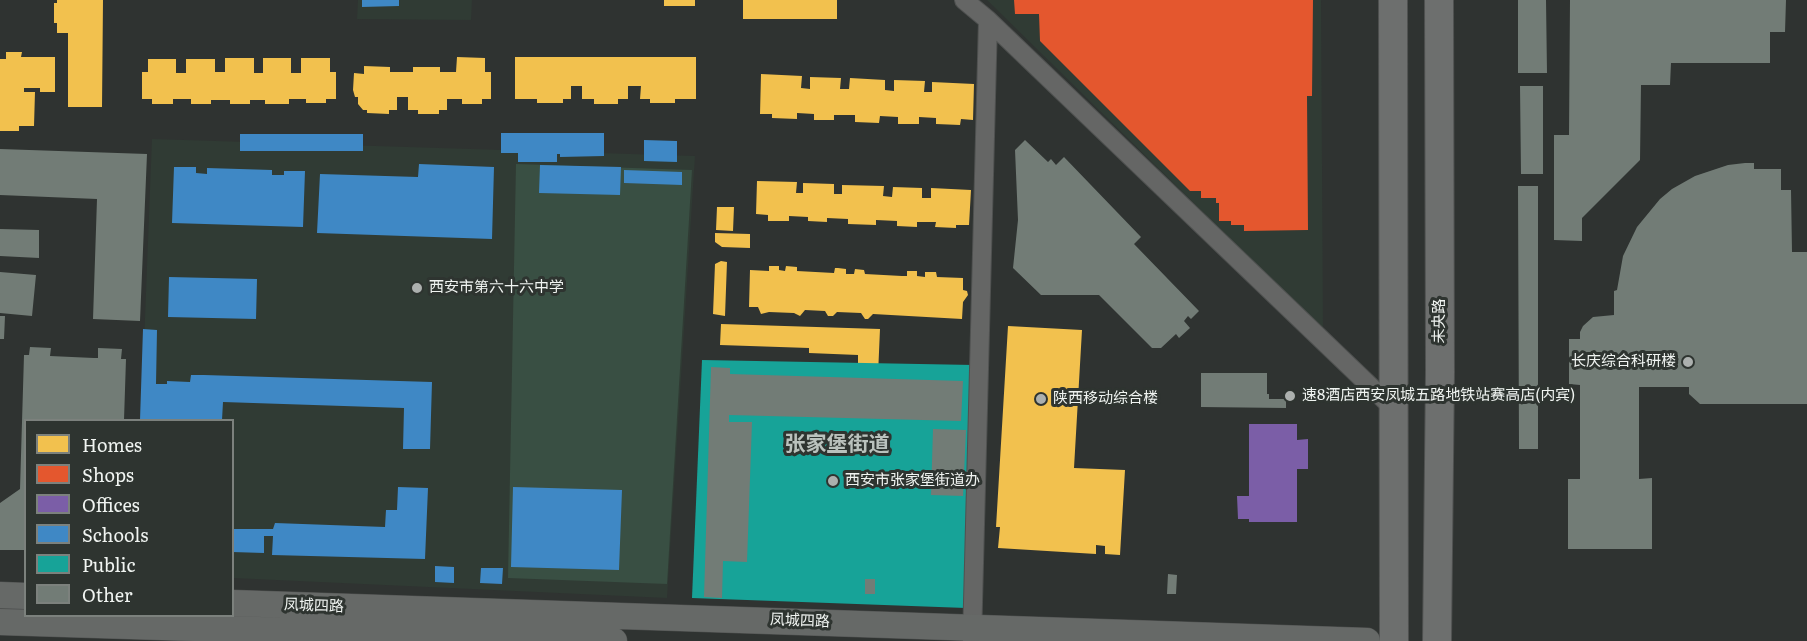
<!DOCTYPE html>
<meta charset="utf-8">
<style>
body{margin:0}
#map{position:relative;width:1807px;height:641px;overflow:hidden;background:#2f3331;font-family:Literata,serif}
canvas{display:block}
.legend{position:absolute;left:24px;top:419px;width:210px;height:198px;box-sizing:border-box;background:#2e3430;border:2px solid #7c817d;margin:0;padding:8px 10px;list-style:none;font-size:18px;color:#f0f4f1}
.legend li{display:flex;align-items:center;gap:12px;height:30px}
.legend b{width:30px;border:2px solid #7c817d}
</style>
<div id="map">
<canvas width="1807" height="641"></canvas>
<ul class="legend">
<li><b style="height:16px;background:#f2c14e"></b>Homes</li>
<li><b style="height:16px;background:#e4572e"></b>Shops</li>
<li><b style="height:16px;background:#7b5ea7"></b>Offices</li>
<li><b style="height:16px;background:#3f88c5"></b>Schools</li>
<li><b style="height:16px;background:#17a398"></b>Public</li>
<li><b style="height:16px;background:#727c76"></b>Other</li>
</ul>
</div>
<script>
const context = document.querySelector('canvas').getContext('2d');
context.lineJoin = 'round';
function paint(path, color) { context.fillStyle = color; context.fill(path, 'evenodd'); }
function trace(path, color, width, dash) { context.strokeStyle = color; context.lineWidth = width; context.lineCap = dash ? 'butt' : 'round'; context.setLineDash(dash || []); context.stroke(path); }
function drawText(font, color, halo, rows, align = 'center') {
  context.font = font + ' Literata,"Noto Sans SC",serif'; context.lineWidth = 6; context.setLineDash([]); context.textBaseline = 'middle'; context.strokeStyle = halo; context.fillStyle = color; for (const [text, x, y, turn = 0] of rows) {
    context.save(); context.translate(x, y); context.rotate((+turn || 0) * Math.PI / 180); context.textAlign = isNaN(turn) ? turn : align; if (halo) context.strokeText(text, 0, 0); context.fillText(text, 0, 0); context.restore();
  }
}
const built = new Path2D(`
 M358,0h114l-1,20 -114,-1z
 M987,0h334l2,330z
 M152,139l543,17 -28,442 -434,-20 -1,-158h-91z`);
const green = new Path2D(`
 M516,164l176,6 -25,414 -159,-6z`);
const homes = new Path2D(`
 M57,0h46l-1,107h-34v-74h-11v-10h-3v-20h3z
 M664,0h31v6h-31z
 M743,0h94v19h-94z
 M6,52h16l-1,5h34v35h-15v-4h-16v4h11l-1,34h-15v5h-19v-72h6z
 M457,57l28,1v14h6v27h-9v5h-20v-5h-15v11h-8v4h-21v-4h-10v-13h-11v13h-8v4l-22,-1v-3h-4l-5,-6v-7h-3l-2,-7 1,-17 10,1v-8l26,1v5h23v-5h27v5h16z
 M515,57h181v42h-21v4h-25v-4h-10l1,-13h-13v13h-10v5h-24v-5h-12v-13h-11v13h-8v4h-26v-4h-22z
 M225,58h29v15h9v-15h28v15h10v-15h29v14h6v27h-10v4h-20v-4h-17v5h-24v-4h-15v4h-20v-4h-19v4h-20v-5h-18v5h-21v-5h-10v-27h6v-13h28v14h10v-14h29v13h10z
 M761,74l41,2 -1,12 9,1v-12l31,1 -1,11h9l1,-11 35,2v10l9,1v-11l31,1 -1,11h8v-10l42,2 -1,36 -12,-1 -1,6 -24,-1v-6l-17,-1v7h-21v-7l-18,-1 -1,7 -24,-1v-7h-21v5h-20v-6l-17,-1v6l-25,-1v-4h-12z
 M757,181l40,1 -1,11h7v-10l31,1v10h8v-9l42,1 -1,10 9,1 1,-10 29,1v10h9v-10l40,2 -2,35h-13v3l-21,-1 1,-5h-19v5l-20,-1v-5l-21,-1v5l-28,-1v-5l-21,-1v4l-19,-1v-4l-19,-1v5h-21v-6l-12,-1z
 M717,207h17l-1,24 -17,-1z
 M715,233l35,1v14l-28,-1 -7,-5z
 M721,261l6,1 -2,54 -12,-2 2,-50z
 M769,266h10v4l6,1 1,-5 11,1v4l37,2 1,-5h3l8,1v5h8l1,-5 9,1 1,4 37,2h5v-5h10v5l8,1v-5h11l1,5 26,1v12l4,1 1,4 -5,7 -1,17 -89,-5 -5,5h-3l-4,-6 -24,-1 -4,4h-5l-3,-5 -20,-1 -5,6 -6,-3 -25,-1 -8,2 -3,-7h-9l1,-37 19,1z
 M721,324l159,5 -2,46 -28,-1 1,-10 7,1v-10l-49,-2v-5l-89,-3z
 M1008,326l74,4 -8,138 51,2 -5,85 -15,-1v-8l-9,-1v9l-98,-6 2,-21h-4z`);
const shops = new Path2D(`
 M1014,0h299l-1,96h-5l1,134 -64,1v-6h-13v-4h-12v-18h-3v-5h-15v-7h-11l-150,-150 -1,-27h-24z`);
const offices = new Path2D(`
 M1249,424h48v16l11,-1v30h-11v53h-48v-3h-11l-1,-23h12z`);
const schools = new Path2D(`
 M362,0h37v6l-37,1z
 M501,133h103v23l-44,1v-3h-3v8h-39v-9h-17z
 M240,134h123v17h-123z
 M644,140l33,1v21l-33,-1z
 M419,164l75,3 -2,72 -175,-6 3,-59 98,3z
 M540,165l81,2 -1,28 -81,-2z
 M174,167h22v6l11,1v-6l65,2v5h12v-4h21l-2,56 -131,-4z
 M624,170l58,2v13l-58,-2z
 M169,277l88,2 -1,40 -88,-2z
 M143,329l14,1 -1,54h11v-3l23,1 1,-7h13l228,7 -2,67h-27l1,-41 -181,-6 -1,18h-82z
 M398,487l30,1 -3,71 -153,-4 1,-19h-9v17l-32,-1v-23h41l2,-6 110,4 1,-17h11z
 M513,487l109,3 -3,80 -108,-3z
 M435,566l19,1v16l-19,-1z
 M481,568h22l-1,16 -22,-1z`);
const public = new Path2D(`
 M702,360l272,5 -8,243 -274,-10z`);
const building = new Path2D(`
 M1518,0h28l1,73h-29z
 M1570,0h216l-1,32h-15v31h-99l-1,22h-29l-1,75 -58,58v23l-28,-1v-105h15z
 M1520,86h23v88h-22z
 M1025,140l23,22 3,-3 5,6 8,-8 77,80 -7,7 65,67 -8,8 -3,-3 -4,5 6,7 -11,10 -3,-4 -15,14h-9l-53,-53h-58l-28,-27 5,-48 -3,-70z
 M0,149l147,5 -7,167 -47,-2 4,-120 -97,-4z
 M1745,163h9v6h27v21h10l1,62h15v152h-107l-11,-10v-7h-50v92l13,-1v71h-84v-70h12v-94l-11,-1v-45h11v-7l3,-6 10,-9 21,-2v-24l3,-1 6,-34 14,-29 23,-28 12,-10 23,-13 33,-11z
 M1518,186h20v263h-19z
 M0,229l39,1v28l-39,-2z
 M0,272l36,3 -4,41 -32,-3z
 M0,316h5l-1,23h-4z
 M30,347l21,1 -1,8 44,2h4v-10l24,1 -1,10h5l-2,61h-98v130h-26v-47l20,-14 4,-134h5z
 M711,367l19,1v6l233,7 -2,40 -232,-6v7h23l-5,140 -24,-1 -1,37 -18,-1z
 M1201,373h66v21h2v5h17v9l-85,-1z
 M933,429l33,1 -3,66 -32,-1z
 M1168,574l9,1 -1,19h-9z
 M865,579h10v15h-10z`);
const street = new Path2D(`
 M964,0l24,20 405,388
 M972,641l16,-621`);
const secondary = new Path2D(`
 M0,595l26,1
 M232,603l1135,38
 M0,622l614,19`);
const primary = new Path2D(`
 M1393,0l1,641
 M1437,641l3,-269 -1,-372`);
const markers = [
 [417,288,6,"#acb0ae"],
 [1688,362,6,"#acb0ae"],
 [1290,396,6,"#acb0ae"],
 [1041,399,6,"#acb0ae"],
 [833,481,6,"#acb0ae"]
];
const poiNames = [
 ["西安市第六十六中学",429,288],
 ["长庆综合科研楼",1676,362,"right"],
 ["速8酒店西安凤城五路地铁站赛高店(内宾)",1302,396],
 ["陕西移动综合楼",1053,399],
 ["西安市张家堡街道办",845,481]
];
const streetNames = [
 ["未央路",1440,321,-90],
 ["凤城四路",314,606,2],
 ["凤城四路",800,621,2]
];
const districtNames = [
 ["张家堡街道",837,445]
];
paint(built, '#303b34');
paint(green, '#394f43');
paint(homes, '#f2c14e');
paint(shops, '#e4572e');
paint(offices, '#7b5ea7');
paint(schools, '#3f88c5');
paint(public, '#17a398');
paint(building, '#727c76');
trace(street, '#4f5150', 20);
trace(secondary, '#4f5150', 27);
trace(primary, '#4f5150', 30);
trace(street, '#656665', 18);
trace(secondary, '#666967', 26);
trace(primary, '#6d6f6e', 28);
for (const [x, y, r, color] of markers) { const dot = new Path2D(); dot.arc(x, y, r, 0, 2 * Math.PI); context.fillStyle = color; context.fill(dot); trace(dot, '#2e3430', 2); }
drawText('15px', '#f0f4f1', '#2e3430', poiNames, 'left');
drawText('15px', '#f0f4f1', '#2e3430', streetNames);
drawText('bold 21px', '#bac2bd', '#2e3430', districtNames);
</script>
